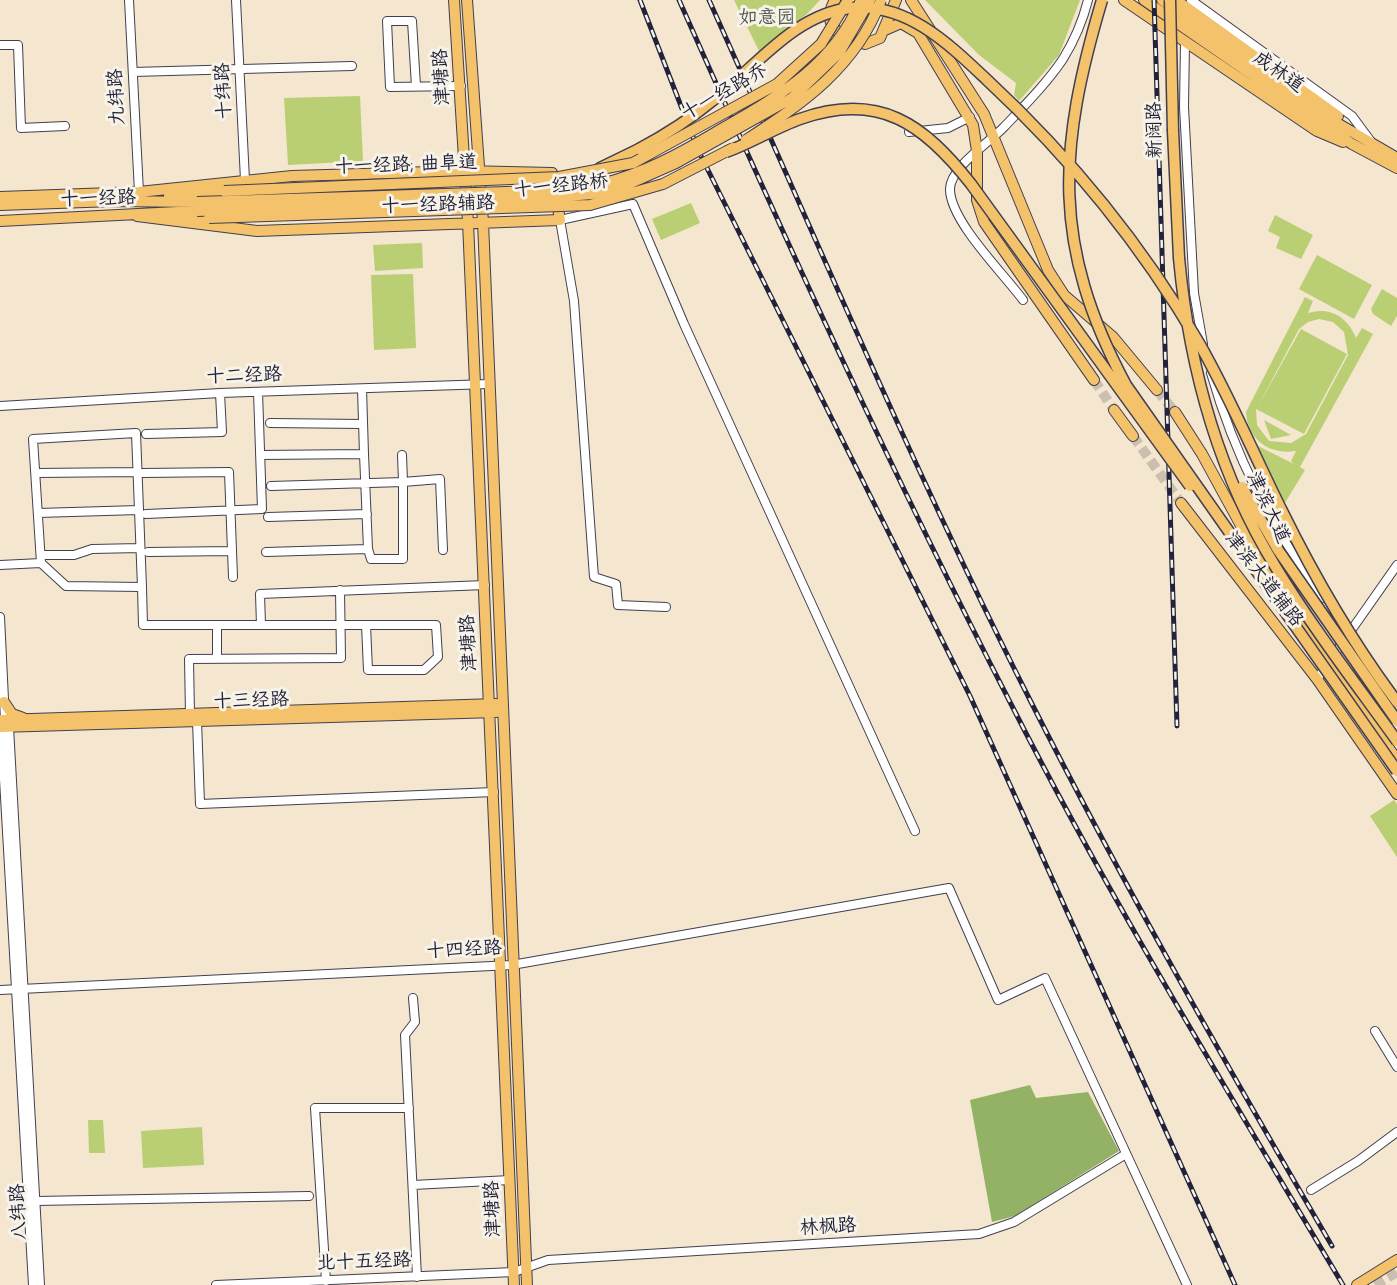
<!DOCTYPE html>
<meta charset="utf-8">
<style>
body{margin:0}
canvas{display:block;background:#f4e6cf}
</style>
<canvas width="1397" height="1285"></canvas>
<script>
const context = document.querySelector('canvas').getContext('2d');
context.lineJoin = 'round';
function paint(path, color) { context.fillStyle = color; context.fill(path, 'evenodd'); }
function trace(path, color, width, dash) { context.strokeStyle = color; context.lineWidth = width; context.lineCap = dash ? 'butt' : 'round'; context.setLineDash(dash || []); context.stroke(path); }
function drawText(font, color, halo, rows, align = 'center') {
  context.font = font + ' "Architects Daughter","LXGW WenKai TC",sans-serif'; context.lineWidth = 6; context.setLineDash([]); context.textBaseline = 'middle'; context.strokeStyle = halo; context.fillStyle = color; for (const [text, x, y, turn = 0] of rows) {
    context.save(); context.translate(x, y); context.rotate((+turn || 0) * Math.PI / 180); context.textAlign = isNaN(turn) ? turn : align; if (halo) context.strokeText(text, 0, 0); context.fillText(text, 0, 0); context.restore();
  }
}
const green = new Path2D(`
 M734,0h86l-13,14 -48,37z
 M925,0h155l-21,55 -40,46 -5,-6 2,-12 -37,-28z
 M360,96l3,65 -75,4 -4,-67z
 M691,203l9,20 -39,17 -9,-21z
 M1275,215l38,20 -12,24 -25,-11 4,-11 -12,-6z
 M422,243l1,25 -48,3 -2,-26z
 M1317,255l55,30 -18,34 -55,-30z
 M413,274l3,74 -42,2 -3,-75z
 M1382,289l15,9v18l-6,10 -18,-12 -2,-5z
 M1305,297l8,4 -5,12c22,-7 40,4 48,25l6,-10 11,6 -73,133 5,3 -22,36 -27,-61 38,19 -3,-3 5,-10c-27,4 -48,-11 -50,-39zM1319,319l14,3 11,10 4,23 -42,79 -15,9 -22,-2 -12,-16 -1,-16 48,25 43,-80 -46,-25 -44,79 42,-79 9,-7z
 M1264,420l27,15 -20,4z
 M1394,800l3,4v53l-27,-41z
 M88,1120h15l2,33h-16z
 M202,1127l2,38 -61,3 -2,-37z`);
const forest = new Path2D(`
 M1030,1085l6,13 52,-6 31,59 -104,65 -23,6 -22,-122z`);
const majorTunnel = new Path2D(`
 M1094,380l20,30
 M1157,390l18,22
 M1133,436l48,67
 M1375,1285l22,-13`);
const minor = new Path2D(`
 M129,0l10,192
 M236,0l9,180
 M1191,0l161,116 20,27
 M1185,42l-1,65 10,186 9,51
 M0,45h18l3,83 44,-2
 M133,72l219,-6
 M416,86l-4,-65h-25l3,66 71,-1
 M909,132l39,-4 22,-11
 M1023,300c-19,-26 -72,-78 -73,-110 -1,-22 40,-48 54,-63 20,-21 43,-44 59,-68 11,-18 20,-39 25,-59
 M1211,373c23,81 62,158 113,225
 M362,389l2,65
 M0,406l220,-13 269,-9
 M270,423l93,1
 M136,433l6,154 -76,-1 -25,-23 -8,-124z
 M146,434l76,-2 -2,-39
 M260,455l104,-1 4,95 -102,3
 M402,455l1,27 37,-3 3,71
 M36,473l101,-1
 M143,473l86,-1 4,105
 M271,486l132,-4v77h-32l-3,-10
 M38,513l101,-3
 M146,514l116,-5 -4,-117
 M268,517l99,-3
 M148,552l84,-1
 M41,555h33l18,-6 48,-1
 M0,565l41,-2
 M142,587l1,38h293l2,32 -14,13h-56l-2,-45
 M666,607l-48,-2 -2,-21 -22,-7 -20,-276 -14,-81 73,-16 51,120 231,507
 M0,617l5,103 4,7 31,558
 M261,625l-1,-31 225,-9
 M217,659v-34
 M1317,679l80,-114
 M190,714l-1,-55 152,-1 -1,-68
 M197,721l3,83 294,-12
 M4,722l-3,5 32,558
 M0,990l512,-25 437,-77 49,112 47,-22 142,307
 M413,998l2,24 -10,13 12,242
 M1375,1031l22,36
 M413,1185l97,-5
 M1311,1190l47,-29 39,-29
 M36,1201l273,-5
 M326,1281l-11,-173h94
 M216,1285l298,-13 34,-12 431,-26 35,-12 112,-68`);
const major = new Path2D(`
 M454,0l14,222 46,1063
 M467,0l16,222 44,1063
 M835,0c-15,26 6,38 30,44l15,-6 16,-38
 M911,0l73,114 64,156 16,25 49,42 44,53
 M1124,0l193,131 26,11
 M1144,0l208,144 45,24
 M1162,0l168,119 67,39
 M1176,0l162,116
 M885,30l16,-7 17,10 55,92 4,26v49l7,22 110,158
 M169,196l55,-5
 M0,197l139,-5 153,-16 173,-5 87,2 8,47 -303,11 -120,-15
 M0,205l114,-4 83,1
 M183,217l26,1
 M0,221l197,-10
 M1114,410l19,26
 M1175,412l27,42 60,110 135,196
 M1181,503l136,176 80,115
 M4,702l8,12 11,4
 M0,720l496,-16
 M0,727l496,-15
 M1357,1285l40,-25`);
const highway = new Path2D(`
 M1173,131l6,127
 M600,168l39,-19`);
const rail = new Path2D(`
 M640,0l58,150 272,546 265,589
 M679,0c105,237 213,473 332,704 101,199 218,389 332,581
 M709,0c105,234 205,471 321,700 94,186 197,366 302,546
 M1154,0l23,726`);
const majorBridge = new Path2D(`
 M746,140c57,-37 110,-73 135,-140
 M224,191l335,-14 74,-14 144,-79 44,-40 27,-44
 M197,202l340,-11c21,-2 43,-3 64,-7 42,-10 80,-31 117,-53 59,-34 115,-64 143,-131
 M197,211l331,-12 64,-5 32,-8 52,-23 116,-65 47,-45 31,-53
 M209,218l381,-13 73,-21 70,-36`);
const highwayBridge = new Path2D(`
 M1102,0c-44,148 -51,245 24,385l271,386
 M1170,0l3,131
 M639,149c26,-14 50,-29 73,-48 43,-33 82,-87 139,-93 55,-6 98,36 135,71 83,77 156,166 213,264 31,54 55,112 83,168 33,67 70,131 115,191
 M726,152c25,-9 49,-24 74,-33 79,-28 124,5 171,65l219,302
 M1179,258c10,108 39,215 96,308 37,61 81,118 122,175
 M1242,487l36,63 119,171`);
const parkNames = [
 ["如意园",767,19]
];
const streetNames = [
 ["成林道",1278,73,35],
 ["津塘路",443,77,-93],
 ["十纬路",225,91,-93],
 ["十一经路乔",725,93,-30],
 ["九纬路",118,97,-93],
 ["新阔路",1156,130,-91],
 ["十一经路; 曲阜道",406,166,-2],
 ["十一经路桥",561,187,-6],
 ["十一经路",98,200,-2],
 ["十一经路辅路",438,206,-2],
 ["十二经路",244,377,-2],
 ["津滨大道",1267,508,65],
 ["津滨大道辅路",1263,580,52],
 ["津塘路",470,643,-93],
 ["十三经路",251,702,-2],
 ["十四经路",464,951,-3],
 ["津塘路",494,1209,-92],
 ["八纬路",20,1212,-93],
 ["林枫路",828,1228,-3],
 ["北十五经路",364,1263,-2]
];
paint(green, '#bacf74');
paint(forest, '#93b266');
trace(majorTunnel, '#cabfb1', 10, [10, 5]);
trace(minor, '#423f51', 10);
trace(major, '#423f51', 12);
trace(highway, '#423f51', 13);
trace(minor, '#fff', 8);
trace(major, '#f3c26a', 10);
trace(highway, '#f3c26a', 10);
trace(rail, '#22223b', 5);
trace(rail, '#f7f3e8', 2.5, [8]);
trace(majorBridge, '#423f51', 12, []);
trace(highwayBridge, '#423f51', 13, []);
trace(majorBridge, '#f3c26a', 10);
trace(highwayBridge, '#f3c26a', 10);
drawText('19px', '#50564c', '#f7f3e8', parkNames);
drawText('19px', '#22223b', '#f7f3e8', streetNames);
</script>
